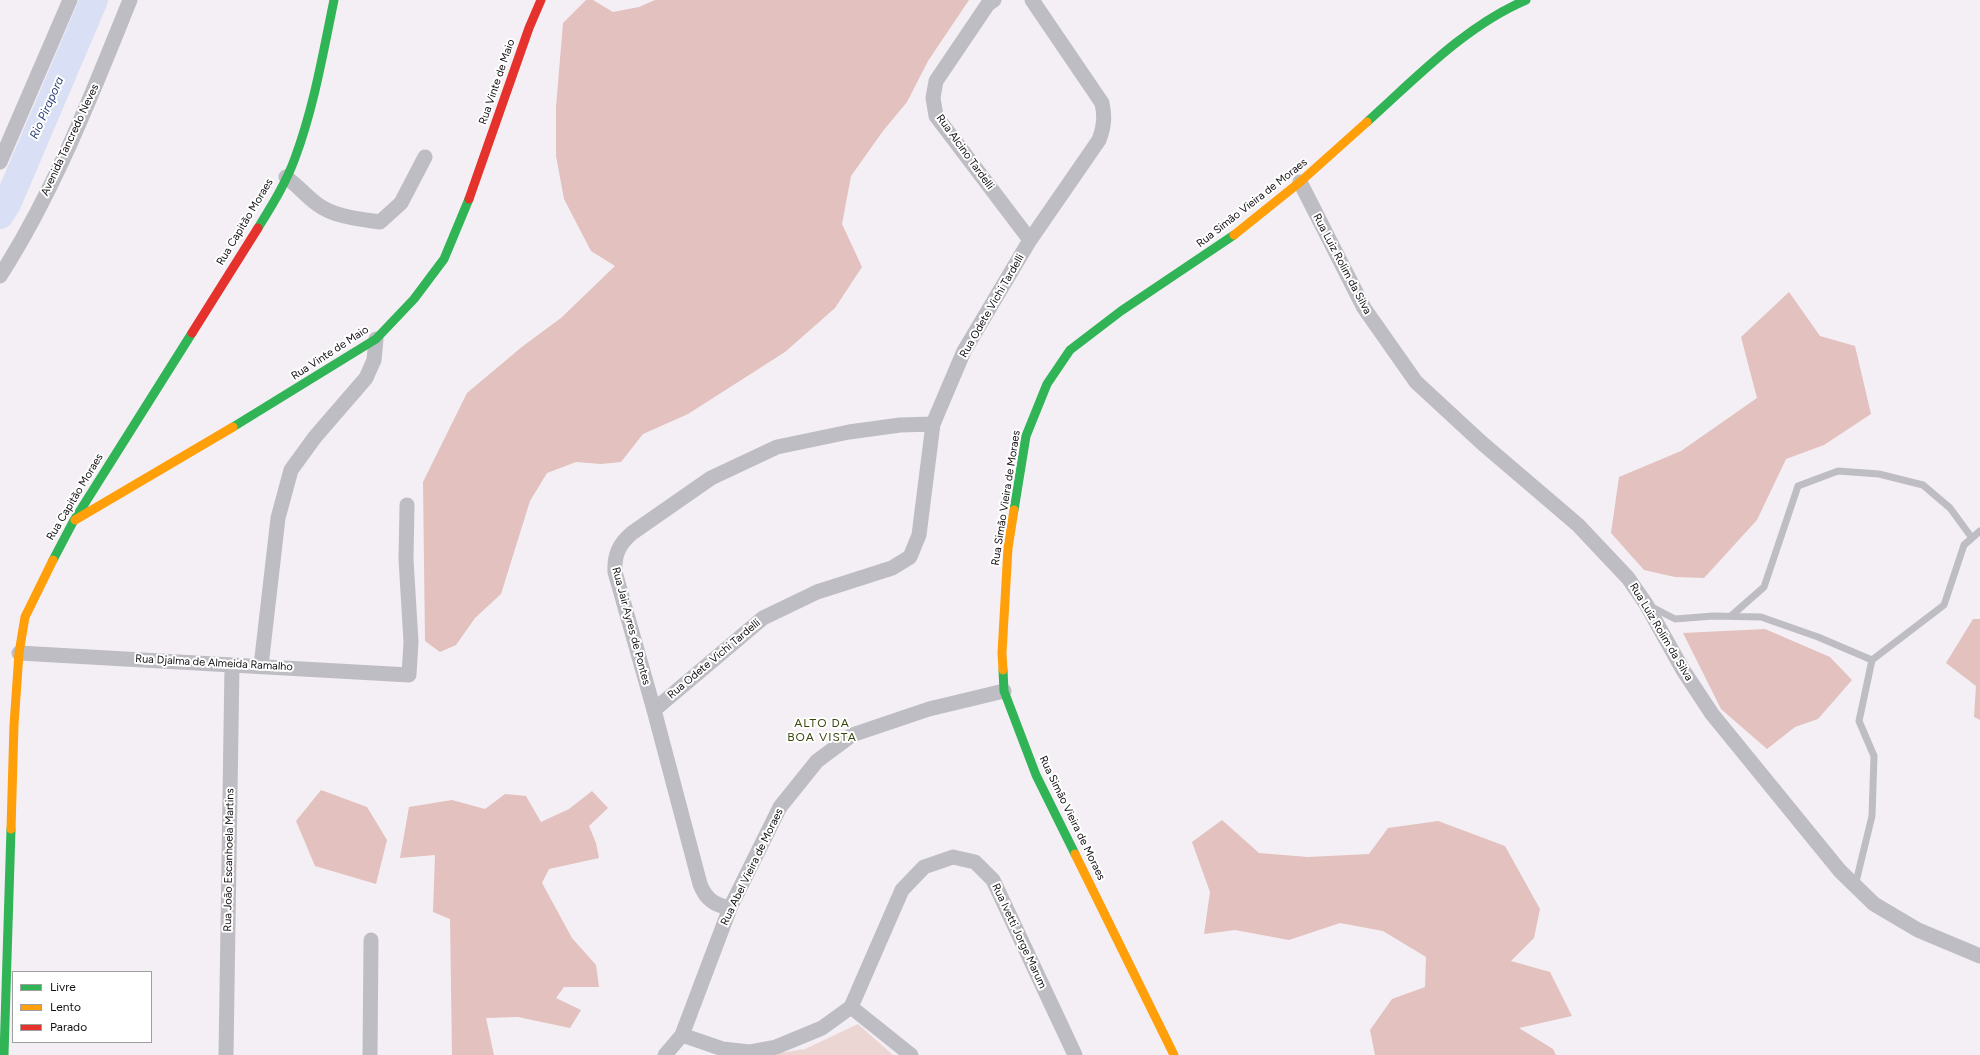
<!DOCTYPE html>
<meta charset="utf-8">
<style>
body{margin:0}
#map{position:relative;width:1980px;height:1055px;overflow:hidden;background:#f4eff4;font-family:Figtree,sans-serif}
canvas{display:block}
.legend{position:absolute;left:12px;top:971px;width:140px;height:72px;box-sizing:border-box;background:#fff;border:1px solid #a09fa0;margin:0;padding:5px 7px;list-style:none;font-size:12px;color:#110e11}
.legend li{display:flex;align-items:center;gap:8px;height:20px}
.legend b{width:20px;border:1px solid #a09fa0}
</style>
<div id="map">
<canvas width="1980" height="1055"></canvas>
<ul class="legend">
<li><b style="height:5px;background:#30b455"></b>Livre</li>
<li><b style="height:5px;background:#ff9f0a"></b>Lento</li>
<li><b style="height:5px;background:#e5322d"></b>Parado</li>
</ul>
</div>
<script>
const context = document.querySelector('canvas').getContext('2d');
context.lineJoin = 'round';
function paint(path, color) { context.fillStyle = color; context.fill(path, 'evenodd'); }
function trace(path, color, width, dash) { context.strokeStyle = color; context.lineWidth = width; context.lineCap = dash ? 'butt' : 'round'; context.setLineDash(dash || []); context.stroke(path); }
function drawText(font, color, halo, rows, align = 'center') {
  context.font = font + ' Figtree,sans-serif'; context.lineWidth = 4; context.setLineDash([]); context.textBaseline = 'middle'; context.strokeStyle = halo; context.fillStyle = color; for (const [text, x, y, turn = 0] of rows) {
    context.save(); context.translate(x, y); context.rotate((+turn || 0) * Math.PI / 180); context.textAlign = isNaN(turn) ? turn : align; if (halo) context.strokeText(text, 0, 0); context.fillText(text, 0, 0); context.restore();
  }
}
const green = new Path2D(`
 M858,1024l35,31h-126l38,-6z`);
const forest = new Path2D(`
 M586,0h7l20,12 26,-5 16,-7h314l-41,61 -21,41 -24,29 -32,45 -9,48 20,43 -27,41 -50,44 -97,62 -45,20 -22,28 -20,2 -25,-2 -29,11 -17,28 -29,93 -26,24 -19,27 -16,7 -15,-11 -2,-159 44,-89 56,-47 38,-28 54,-52 -24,-15 -27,-52 -8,-43v-49l7,-84z
 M1789,292l31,44 35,10 16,68 -47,31 -38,14 -29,61 -53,58 -29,-1 -31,-7 -33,-37 8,-56 62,-26 76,-53 -16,-61z
 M1973,619h7v101l-6,-3 2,-31 -30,-23z
 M1765,629l65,28 22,23 -34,39 -23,8 -28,22 -46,-40 -38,-76z
 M321,790l46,17 20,33 -11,44 -61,-18 -19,-45z
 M592,791l16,17 -19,18 7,17 3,15 -50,11 -7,14 30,55 24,27 3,22h-35l-8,11 25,12 -11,18 -52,-11 -32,1 8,37h-42l-2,-136 -17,-7 2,-57 -35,3 9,-51 43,-7 33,9 20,-15 21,2 15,26 28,-13z
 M1222,820l37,33 49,4 61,-3 19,-26 50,-7 67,25 35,63 -6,29 -23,23 39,11 22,44 -53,12 34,21 3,6h-181l-5,-25 22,-31 33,-12 1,-30 -43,-26 -43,-8 -51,17 -54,-10 -31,4 6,-42 -18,-50z`);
const river = new Path2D(`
 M0,215l7,-11 87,-204`);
const lane = new Path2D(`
 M1650,606l25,13 38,-3 48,1 57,20 54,23
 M1731,616l33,-29 34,-101 40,-15 41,3 44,11 27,23 22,30
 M1855,886l17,-70 2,-60 -15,-35 13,-61 72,-55 20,-60 16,-14`);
const street = new Path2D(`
 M994,0l-6,4 -52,77 -3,17 3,18 94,124
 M0,162l70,-162
 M286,177c11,8 20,19 31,27 17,13 42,15 63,18l21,-19 24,-46
 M1300,182l64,126 52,74 66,61 96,82 50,53 18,26 37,66 29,44 128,157 34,33 44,26 62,26
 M0,276c55,-86 92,-182 130,-276
 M19,653l390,22 2,-33 -5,-83 1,-54
 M261,666l17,-148 13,-48 24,-33 51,-59 8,-18 2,-21
 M654,710l109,-92 54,-26 75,-24 18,-11 9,-22 14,-111 31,-73 66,-111 69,-100c5,-13 6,-23 3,-37l-70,-103
 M730,908c-15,-3 -24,-8 -30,-24l-46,-174 -39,-138c-1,-17 4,-28 17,-39l79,-55 66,-31 72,-15 51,-7 33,-1
 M851,1007l60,48
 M682,1035l41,14 26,3 27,-5 46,-19 29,-21 51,-117 22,-23 29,-10 22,5 18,18 82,175
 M226,1055l6,-390
 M370,1055l1,-115
 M665,1055l17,-20 48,-127 50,-101 37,-46 35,-26 77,-26 75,-18`);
const fast = new Path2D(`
 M1367,122c49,-44 98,-96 159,-122
 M258,228c13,-21 28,-45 37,-70 19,-51 28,-105 39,-158
 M233,427l143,-88 38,-40 30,-40 25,-60
 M1014,510l12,-74 21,-52 23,-34 51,-39 113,-76
 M53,560l20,-38 119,-189
 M1003,670l1,21 32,84 39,79
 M4,1055l7,-226`);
const slow = new Path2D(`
 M1234,235l66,-53 67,-60
 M75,520l158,-93
 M1003,670l-1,-17 6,-105 6,-38
 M11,829l3,-104 5,-72 6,-36 28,-57
 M1075,854l99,201`);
const jam = new Path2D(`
 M469,199l60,-171 12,-28
 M192,333l66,-105`);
const streetNames = [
 ["Rua Vinte de Maio",497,82,-71],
 ["Avenida Tancredo Neves",70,140,-65],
 ["Rua Alcino Tardelli",965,152,54],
 ["Rua Simão Vieira de Moraes",1252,203,-38],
 ["Rua Capitão Moraes",245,222,-59],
 ["Rua Luiz Rolim da Silva",1342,264,62],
 ["Rua Odete Vichi Tardelli",992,306,-60],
 ["Rua Vinte de Maio",330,353,-33],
 ["Rua Capitão Moraes",75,497,-59],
 ["Rua Simão Vieira de Moraes",1006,498,-81],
 ["Rua Jair Ayres de Pontes",631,626,75],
 ["Rua Luiz Rolim da Silva",1661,632,59],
 ["Rua Odete Vichi Tardelli",714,659,-40],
 ["Rua Djalma de Almeida Ramalho",214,663,3],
 ["Rua Simão Vieira de Moraes",1072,818,64],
 ["Rua João Escanhoela Martins",229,860,-89],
 ["Rua Abel Vieira de Moraes",752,867,-64],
 ["Rua Ivetti Jorge Marum",1019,936,65]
];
const waterNames = [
 ["Rio Pirapora",47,108,-66]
];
const neighbourhoodNames = [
 ["ALTO DA",822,723],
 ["BOA VISTA",822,737]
];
paint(green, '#ecd6d4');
paint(forest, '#e2c1be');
trace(river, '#d9e0f5', 28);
trace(lane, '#bfbdc4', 7);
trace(street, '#bfbdc4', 15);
trace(fast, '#30b455', 9);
trace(slow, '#ff9f0a', 9);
trace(jam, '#e5322d', 9);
drawText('11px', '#110e11', '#fff', streetNames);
drawText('italic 12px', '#2b4179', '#fff', waterNames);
context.letterSpacing = '1px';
drawText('12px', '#39460d', '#fff', neighbourhoodNames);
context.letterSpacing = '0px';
</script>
